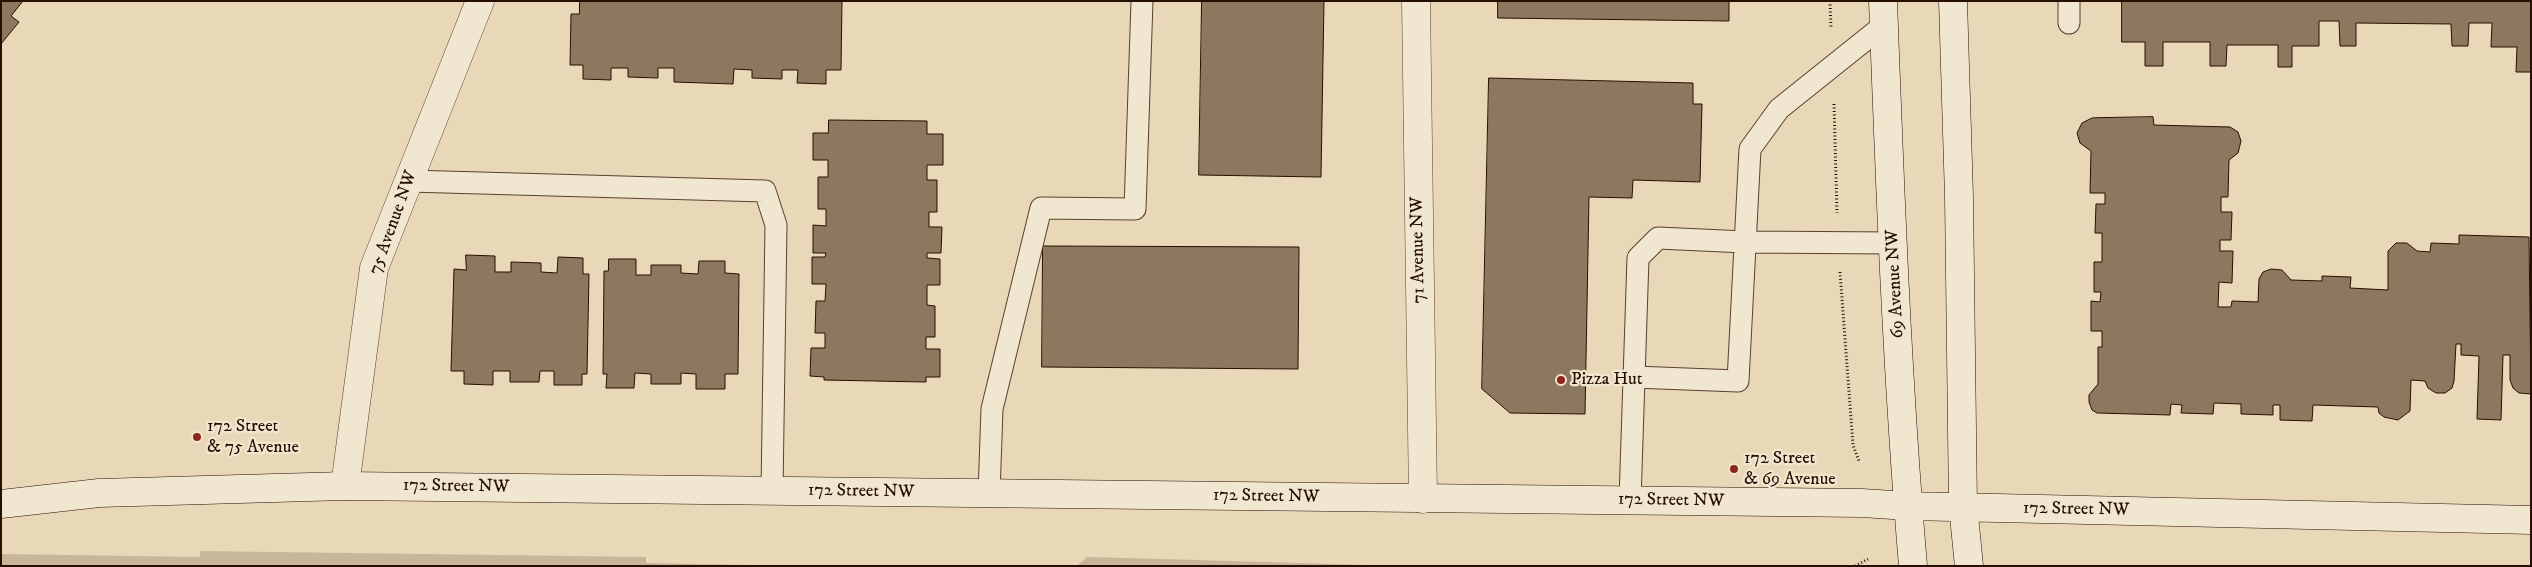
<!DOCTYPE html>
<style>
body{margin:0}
#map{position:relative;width:2532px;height:567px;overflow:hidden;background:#e9d8b7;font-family:"IM FELL DW Pica",serif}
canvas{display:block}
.frame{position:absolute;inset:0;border:2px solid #270f00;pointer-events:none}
</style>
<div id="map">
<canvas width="2532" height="567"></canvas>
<div class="frame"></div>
</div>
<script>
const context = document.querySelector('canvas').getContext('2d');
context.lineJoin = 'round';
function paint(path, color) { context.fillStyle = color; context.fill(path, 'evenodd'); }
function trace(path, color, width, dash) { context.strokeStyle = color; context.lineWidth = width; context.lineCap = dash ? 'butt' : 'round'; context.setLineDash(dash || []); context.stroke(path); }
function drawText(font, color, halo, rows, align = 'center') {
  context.font = font + ' "IM FELL DW Pica",serif'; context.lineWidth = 4.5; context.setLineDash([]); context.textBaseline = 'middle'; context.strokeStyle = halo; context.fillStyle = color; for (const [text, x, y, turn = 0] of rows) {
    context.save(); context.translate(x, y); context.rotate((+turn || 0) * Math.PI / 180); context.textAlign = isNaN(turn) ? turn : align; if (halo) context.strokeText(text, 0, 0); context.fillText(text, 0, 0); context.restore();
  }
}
const green = new Path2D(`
 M200,551l446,6v6l169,3h-814v-12l199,3z
 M1087,557l40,1 276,8h-326z`);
const building = new Path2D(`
 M1,1h22l-12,15 8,6 -18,22z
 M580,1h262l-1,69h-15v14l-29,-1 1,-13h-16v9l-30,-1v-8l-18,-1 -1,15 -59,-2v-14h-16v10l-30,-1v-9h-17v12l-28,-1v-14h-13l1,-51h8z
 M1202,1h122l-3,176 -122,-2z
 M1498,1h231v20l-231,-3z
 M2122,1h409v71h-15l1,-25h-26l1,-24h-23l-1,23h-16l-1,-22 -95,-1v23h-16l-1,-25h-20v25h-27v21h-14v-22h-51l-1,21h-16v-24h-47v24h-18v-24h-23z
 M1489,78l204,5v21h9l-2,78 -67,-2 -1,18 -43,-1 -4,217 -75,-1 -28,-24z
 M2153,117l1,8 76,2 8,5 3,9 -3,12 -9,7 -1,37h-7v15h11l-1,28h-11v11h13l-1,32 -13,-1 -1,25h13l1,-6 26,1 1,-23 4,-7 8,-3 11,1 9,10 31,1v-5l29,1 -1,11 38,2v-39l8,-8h11l10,8 13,1 1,-9 28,1v-9l70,2 2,157 -12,-1 -6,-5 -3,-8v-25h-7l-2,65 -24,-1 2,-63 -18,-1v-11h-5l-2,37 -2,7 -7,5h-9l-8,-5 -3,-7 -14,-1 -1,31 -12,9 -14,-3 -5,-4 -1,-6 -65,-2 -1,16 -32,-1v-15h-7v10l-32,-1v-10l-27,-1 -1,11 -32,-1 1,-8 -11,-1 -1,11 -73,-2 -5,-3 -3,-8v-7l9,-11v-37h4v-16h-11v-30l9,1 1,-10h-7v-30h8v-29h-7l1,-29h9v-11h-15l1,-42 -11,-8 -3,-10 5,-10 10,-5z
 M829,120l98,1v13h16v31h-16v15h10v32h-8v15h13l-1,26h-14v5l13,1v26h-13v20l8,1v31h-9v12h14v28h-14v5l-102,-2v-3l-14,-1 1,-28h14v-15h-10l1,-32h9l1,-17h-14v-27h13l1,-4h-13v-28l13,1v-17h-8v-32h10v-17h-15v-27h15z
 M1043,246l256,1 -1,122 -256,-2z
 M466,255l29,1v16h16v-10l30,1v9l16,1 1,-16 25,1v16h6l-2,100h-5v11h-28v-14h-14l-1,11h-29v-11h-17v14l-29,-1v-13h-13l3,-102 12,1z
 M609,259h27v16h15v-10h30v8l17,1 1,-13h26v12l14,1 -1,100h-13v15h-29v-15l-15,-1v11h-30v-10l-16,-1 -1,15h-28l1,-14h-4l1,-103h4z`);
const path = new Path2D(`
 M1830,1l1,27
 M1834,104l3,109
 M1840,272l13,173 6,16
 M1855,566l13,-7`);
const lane = new Path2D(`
 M2069,23v-22
 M409,181l356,10 11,34 -4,266
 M1634,377l104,4 12,-232 29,-40 105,-84
 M989,494l3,-85 49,-201 94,1 7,-208
 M1630,500l8,-242 20,-20 87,4 148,1`);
const street = new Path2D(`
 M1416,1l7,498
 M345,486l29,-218 106,-267`);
const secondary = new Path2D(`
 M1883,1c7,188 14,377 30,565
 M1953,1l6,196 4,309 6,60
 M1,504l98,-11 246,-7 1517,17 46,3 623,14`);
const markers = [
 [1561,380,5,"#8f2418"],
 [197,437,5,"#8f2418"],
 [1734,469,5,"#8f2418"]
];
const streetNames = [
 ["75 Avenue NW",394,223,-70],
 ["71 Avenue NW",1419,250,-91],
 ["69 Avenue NW",1896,284,-93],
 ["172 Street NW",456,487,1],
 ["172 Street NW",861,492,1],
 ["172 Street NW",1266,497,1],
 ["172 Street NW",1671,501,1],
 ["172 Street NW",2076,510,1]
];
const poiNames = [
 ["Pizza Hut",1571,380],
 ["172 Street",207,427],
 ["& 75 Avenue",207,448],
 ["172 Street",1744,459],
 ["& 69 Avenue",1744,480]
];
paint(green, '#c8b698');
paint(building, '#8c785f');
trace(building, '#270f00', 1);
trace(lane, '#58412e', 23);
trace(street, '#58412e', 29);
trace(secondary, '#270f00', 29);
trace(path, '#270f00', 3, [1, 2.5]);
trace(lane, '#f1e6d0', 21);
trace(street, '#f1e6d0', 28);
trace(secondary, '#f1e6d0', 28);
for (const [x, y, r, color] of markers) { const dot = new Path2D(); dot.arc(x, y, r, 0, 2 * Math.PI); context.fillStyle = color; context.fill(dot); trace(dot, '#f1e6d0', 2); }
drawText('18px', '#270f00', '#f1e6d0', streetNames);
drawText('18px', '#270f00', '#f1e6d0', poiNames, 'left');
</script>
